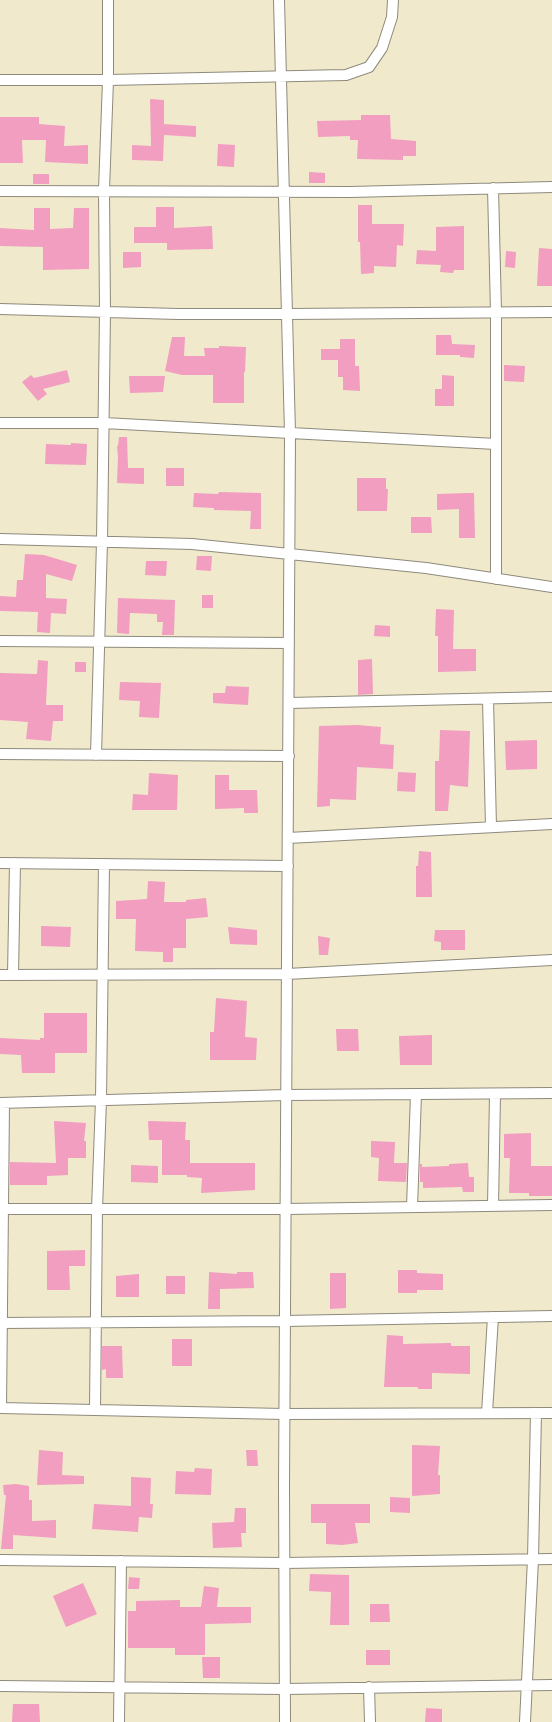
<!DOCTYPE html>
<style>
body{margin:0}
canvas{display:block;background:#f0e9cc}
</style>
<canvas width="552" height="1722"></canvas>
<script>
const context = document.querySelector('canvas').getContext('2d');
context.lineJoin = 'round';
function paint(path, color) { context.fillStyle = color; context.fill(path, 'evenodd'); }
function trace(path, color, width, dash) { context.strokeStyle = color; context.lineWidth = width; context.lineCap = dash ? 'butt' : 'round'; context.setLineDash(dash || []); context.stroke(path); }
const building = new Path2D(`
 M150,99l14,1v24l32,2v11l-32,-2 -1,26 -31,-1v-15l19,1z
 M361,115h29l1,24 25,2v15h-13v4l-46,-1 1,-19h-8v-4l-32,1 -1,-16 44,-1z
 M0,117h39v7l26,2 -1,20 24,-1v19l-43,-2 1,-22h-24l1,23h-23z
 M218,144l17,1 -1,22 -17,-1z
 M309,172l16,1v10h-16z
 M33,174h16v10h-16z
 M358,205h14v19h32l-1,22 -6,-1 -1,22 -22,-1v7l-13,1 -1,-32h-2z
 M156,207h18v21l38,-2 1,23 -46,1v-7h-33v-16h22z
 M34,208h16v21l23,-1 1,-20h15v61l-46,1v-23l-43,-1v-18l34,2z
 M464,226v44h-10l-1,3 -13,-1 1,-7 -25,-1 1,-14 19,1v-24z
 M539,248l13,1v37h-15z
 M506,251l10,1 -1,16 -10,-1z
 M123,252h18v15l-18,1z
 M436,335h15l1,9 23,1 -1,13 -14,-1v-2h-24z
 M172,337h13l-1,19h21l-1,-8h15v-2l27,1 -1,25h-1v31h-31v-28h-31l-17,-4z
 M340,339h15v27h4l1,25 -17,-1v-13h-5v-17h-17v-11h19z
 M504,365l21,1 -1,16 -20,-1z
 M67,370l3,12 -27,7 4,5 -9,7 -16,-19 9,-7 3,3z
 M442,375l12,1v30h-19v-17h7z
 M129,376h36l-2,16 -33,1z
 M119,437h8l1,31h16v16l-27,-1 1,-26 -1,-11h1z
 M71,443l16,1 -1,21 -41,-1 1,-20 25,1z
 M166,468h18v18h-18z
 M357,478h29v11h2l-1,22h-30z
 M219,492l42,1v36h-11l1,-18 -37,-1v-2l-21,-1 1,-14 24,1z
 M468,493h6l1,45h-16v-29l-22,1v-16z
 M411,517h20l1,16h-21z
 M25,554l19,1 33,10 -5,16 -26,-7v24l21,1 -1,15 -15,-1 -1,20 -13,-1 1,-20 -38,-1v-15l16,1 1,-17h6z
 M197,556h15l-1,15 -15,-1z
 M146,561h21l-1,15 -21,-1z
 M202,595h11v13h-11z
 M118,598l57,2 -1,35h-12l1,-13h-6v-8l-27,-1 -1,21 -12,-1z
 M436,609l18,1 -1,39h23v22l-38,1v-36h-3z
 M375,625l15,1v11l-16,-1z
 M372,659l1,35 -15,1v-35z
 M38,660l10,1 -2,44h17v16h-10l-2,20 -25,-2 2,-17 -28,-2v-47l37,1z
 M75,662h11v10h-11z
 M120,682l41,1 -2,35 -20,-1 1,-16 -21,-1z
 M226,686l23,1 -1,18 -35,-2v-10h12z
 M357,725l24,2 -1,17 14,1 -1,24 -36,-2 -1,33 -26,-1v7l-13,1 2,-81z
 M440,730l30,1 -2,56 -18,-2 -2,26h-13v-50h4z
 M537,740v29l-31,1 -1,-29z
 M398,772l18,1 -1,19 -18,-1z
 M149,773l29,2 -1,35h-45l1,-16 15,1z
 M215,775h14v15h28l1,23h-14v-5l-29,1z
 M419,851l12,1 1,45h-16v-31h2z
 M148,881l17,1 -1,20h22v-2l20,-2 2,19 -22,2v29h-13v14h-10v-10l-28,-1 1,-32h-20v-18l31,-2z
 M41,926l30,1 -1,20 -29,-1z
 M228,927l29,3v15l-27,-1z
 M435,930h30v20h-24v-8l-7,-1z
 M318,936l12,2 -2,17h-9z
 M216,998l31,3 -2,36 12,1 -1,22h-46v-28h4z
 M44,1013h43v40h-32v20h-33l-1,-18 -21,-1v-16l40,2v-2h4z
 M336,1029h22l1,22h-22z
 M432,1035v30h-32l-1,-29z
 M54,1121l32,2 -2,18h2v17h-18v17l-21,1v9h-37v-23l46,1z
 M148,1121l38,1 -1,18h5v23h65v27l-54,3 1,-15 -15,-1v-2h-25v-35h-13z
 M531,1133v33h21v30h-23v-3h-20l1,-35h-6v-24z
 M371,1141l24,1 -1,21h13l-1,19 -28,-1 1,-23 -8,-1z
 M468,1163l1,14h5v15h-11l-1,-5 -39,1v-6h-3v-18h2v3l27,-1v-2z
 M131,1165l27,1v17l-27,-1z
 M85,1250v16h-16l1,24h-23v-39z
 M398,1270h19v3l26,1v16h-26v3h-19z
 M209,1272l28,2v-2h16l1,16 -34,1v20h-12z
 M330,1273h16v35l-16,1z
 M139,1274v23h-23v-21z
 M166,1276h19v18h-19z
 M387,1335l16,1v8l48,-1v3h19v28l-38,-1v16h-14v-2h-34z
 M172,1339h20v27h-20z
 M102,1346h20l1,32h-17v-9l-4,1z
 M412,1445l28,1 -2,29h2v19l-28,2z
 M39,1450l24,2 -1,23 22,1v8l-47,1z
 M246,1450h11l1,16h-11z
 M195,1468l17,1 -1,26 -36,-1 1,-23 18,1z
 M131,1477l20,1 -1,26h3l-1,14 -13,-1 -1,15 -46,-3 2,-25 37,2z
 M16,1484l13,2v14h3v21l24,-1v18l-43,-3v14h-12l5,-54h-2l-1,-10z
 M390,1497l20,1v15l-20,-1z
 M311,1504h59v19h-15l3,20 -16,2 -16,-1v-21h-15z
 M235,1508h11v25h-5l1,14 -29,1 -1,-25 22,-1z
 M310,1574l39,1v50h-19l1,-33 -22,-1z
 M129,1577l11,1 -1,11h-11z
 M83,1583l14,31 -31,13 -13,-31z
 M204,1586l15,2 -2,19h34v16l-46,1v31h-30v-7h-47v-37h8v-10l44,-1v7h21z
 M370,1604h19l1,18h-20z
 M366,1650h24v15h-24z
 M202,1657h18v21h-17z
 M13,1704h26l1,18h-28z
 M426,1708l16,1v13h-17z`);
const street = new Path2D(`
 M279,0l11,433 -6,1053 1,236
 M0,80h108l238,-5 23,-8 13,-19 10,-31 1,-17
 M493,188l3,124v267
 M0,191l350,1 202,-5
 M0,309l178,5h109l265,-2
 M0,423h104l392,21
 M0,539l192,5 234,24 126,19
 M0,641l289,2
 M488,699l3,128
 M289,703l263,-6
 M0,754l289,2
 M96,755l6,-213 3,-231 -1,-121 4,-110v-80
 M288,838l264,-14
 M0,863l288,3
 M0,975l287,-1 265,-14
 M13,975l2,-112
 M0,1103l286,-8 266,-2
 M493,1206l2,-112
 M412,1207l4,-113
 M0,1209h286l266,-4
 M0,1323l285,-2 267,-5
 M0,1408l284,6 268,-1
 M1,1408l3,-305
 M95,1409l2,-200 4,-109 3,-236
 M487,1413l6,-96
 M0,1560l284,3 268,-4
 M0,1686l285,3 267,-4
 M369,1687l1,35
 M119,1722l2,-161
 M525,1722l8,-163 3,-146`);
paint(building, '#f19ec1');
trace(street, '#8e8a7c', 12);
trace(street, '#fff', 10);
</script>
